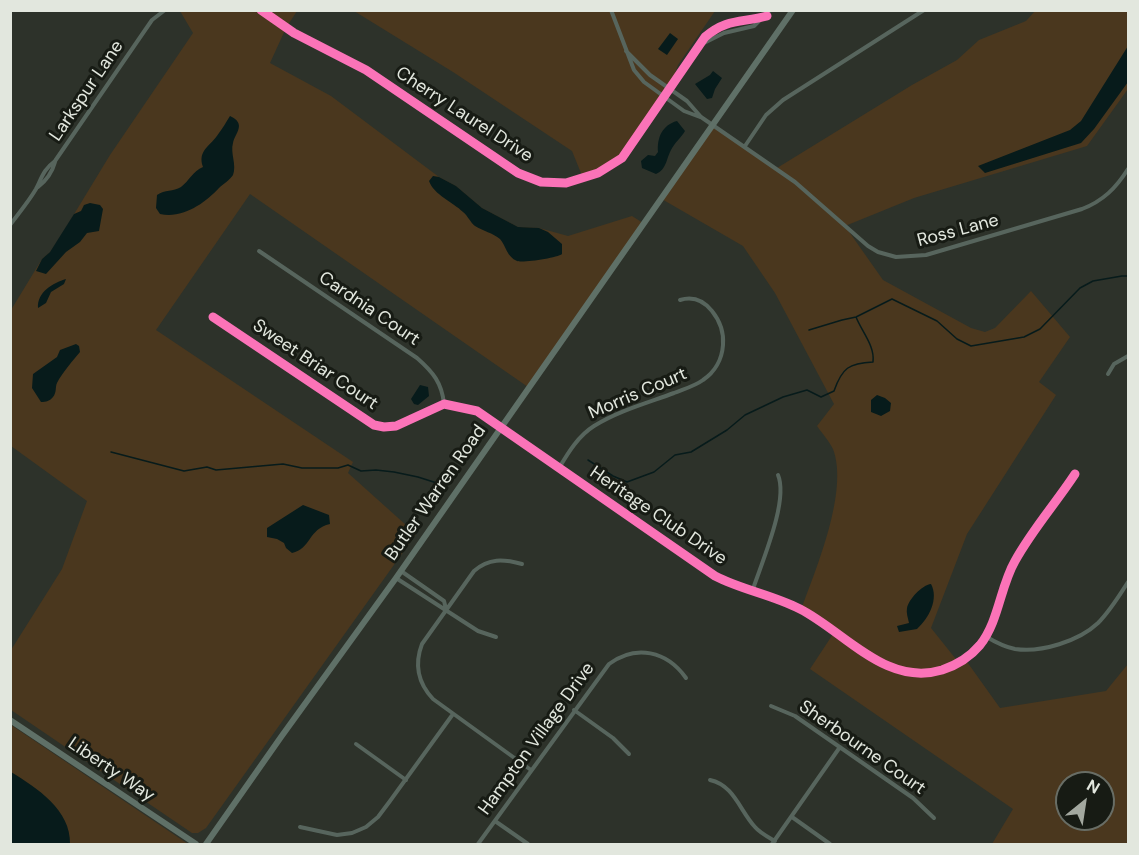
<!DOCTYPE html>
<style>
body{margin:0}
#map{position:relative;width:1139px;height:855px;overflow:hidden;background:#2d322a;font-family:"DM Sans",sans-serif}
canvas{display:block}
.frame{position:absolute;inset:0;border:12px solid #e2e7de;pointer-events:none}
.north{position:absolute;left:1055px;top:771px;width:60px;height:60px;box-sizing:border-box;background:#171b14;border:2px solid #686d65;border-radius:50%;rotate:30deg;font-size:16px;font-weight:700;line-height:24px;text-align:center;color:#e2e7de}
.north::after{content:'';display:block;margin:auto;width:21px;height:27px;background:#a3a89f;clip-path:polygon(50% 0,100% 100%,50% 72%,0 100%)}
</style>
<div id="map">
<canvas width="1139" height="855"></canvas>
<div class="frame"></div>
<div class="north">N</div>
</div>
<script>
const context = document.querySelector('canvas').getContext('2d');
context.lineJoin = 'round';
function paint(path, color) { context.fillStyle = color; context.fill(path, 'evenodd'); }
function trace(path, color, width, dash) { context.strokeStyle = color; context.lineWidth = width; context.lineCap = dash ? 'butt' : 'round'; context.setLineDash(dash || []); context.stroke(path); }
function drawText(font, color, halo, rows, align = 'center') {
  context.font = font + ' "DM Sans",sans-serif'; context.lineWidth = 6; context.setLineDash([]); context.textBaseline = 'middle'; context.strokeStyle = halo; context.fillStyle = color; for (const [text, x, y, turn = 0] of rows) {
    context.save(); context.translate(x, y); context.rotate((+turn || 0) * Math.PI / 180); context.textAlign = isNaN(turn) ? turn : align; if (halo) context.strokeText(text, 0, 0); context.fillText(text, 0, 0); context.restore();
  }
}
const green = new Path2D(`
 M180,11h117l-11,17 -16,35 61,33 108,81 17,9 26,22 36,19 21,1 29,8 64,-20 11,7 -115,164 -278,-193 -94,136 197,132 -5,11 68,61 -210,294 -8,5h-6l-181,-123v-60l51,-81 25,-68 -76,-55v-136l31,-51 8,-7 12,-18 48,-79 83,-122z
 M354,11h361l-37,54 -9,25 -47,68 -17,12 -22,8 -11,-27 -119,-79z
 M1035,11h93v78l-41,57 -173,52 -69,28 38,54 88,48 14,4 10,-4 36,-37 39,46 -31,45 17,13 -89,139 -36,94 28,35 6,-4 35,49 106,-17 22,-27v180h-136l21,-35 -203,-140 25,-38 -34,-21c15,-41 48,-119 32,-161 -4,-8 -11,-16 -16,-23l17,-22 -59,-111 -32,-47 -83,-48 52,-74 65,44 135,-83 45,-25 22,-20 47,-19zM1067,783h36v36h-36z
 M11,725l177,119h-177z`);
const water = new Path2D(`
 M670,33l8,6 -11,16 -9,-6z
 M1128,46v36l-34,47 -13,14 -96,30 -7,-7 92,-36 11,-9z
 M713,71l9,7 -7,11 -3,9 -5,1 -12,-15 15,-9z
 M230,116c17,8 5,17 3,27 -3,10 4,22 0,32 -3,5 -10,9 -14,13 -14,15 -36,31 -59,26l-4,-6 1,-13c8,-6 16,-3 24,-8 8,-6 12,-16 22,-20 -6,-17 8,-21 16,-34 4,-5 7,-11 11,-17z
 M677,121l8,10c-4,7 -10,11 -14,19 -5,9 -4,19 -15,24l-14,-6 -1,-7 7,-6 7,1 3,-4c-1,-14 4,-27 19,-31z
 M433,176l6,1 17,9 26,22 36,19 21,1 9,4 14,12v10c-5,4 -39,9 -45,7 -10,-4 -11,-15 -17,-22 -7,-6 -17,-8 -25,-13 -5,-4 -7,-10 -12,-14 -10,-10 -29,-17 -34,-31z
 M90,203l10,2 3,4 -4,22 -12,2 -7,9 -14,10 -20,22 -10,-3 6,-12 8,-7 24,-38 7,-3 3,-6z
 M66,279l-2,5 -13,8 -5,11 -8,5c-1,-16 15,-25 28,-29z
 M76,344l3,2 1,6c-6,7 -18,21 -23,31 -2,4 0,9 -4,14 -3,4 -7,5 -12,5l-9,-14 1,-14 24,-17 3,-7z
 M420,385l8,2 1,9 -11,9 -4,-1 -3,-5z
 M877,395l8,3 6,5 -1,8 -9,5 -10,-4v-12z
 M303,505l26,10 1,9c-22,5 -19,25 -38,29l-6,-5 -2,-5 -7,-4 -10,-2v-9z
 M931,584c8,15 -2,34 -14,45l-18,3 -2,-6 12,-3c-1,-5 -3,-10 -2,-15 2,-9 15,-23 24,-24z
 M11,772c26,16 60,38 59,72h-59z`);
const stream = new Path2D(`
 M809,330l33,-10 14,-3 36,-18 45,22 20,18 14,7 53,-9 16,-8 40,-41 13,-7 29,-5h6
 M111,452l73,19 23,-4 9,3 67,-6 19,4h36l10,-3 13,6 15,-1 18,2 24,5 25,8
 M588,460l25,16 14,6 27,-10 21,-17 16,-3 36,-22 18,-15 38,-18 24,-7 14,7 13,-6c8,-23 15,-28 39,-29 2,-16 -11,-30 -17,-45`);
const minor = new Path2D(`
 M261,10l33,23 72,37 152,103 23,9 25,1 32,-10 24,-15 83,-121c22,-19 37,-14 62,-21
 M611,10l23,60 10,12 40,29 16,6
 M702,44l22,-11 30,-7 16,-16
 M626,51l24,24 37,26 14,16 94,65 73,64 10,6 18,5 30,-2 156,-46c21,-8 34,-21 46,-40
 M745,146l21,-31 17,-15 141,-90
 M38,187c9,-7 14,-14 17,-25
 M10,225c9,-12 19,-24 26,-36 6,-12 8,-20 19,-28l97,-141 13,-10
 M259,251l158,107c16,14 25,25 27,46
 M213,317l161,108 10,2 12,-1 48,-22 33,7 238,165c27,14 58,19 85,33 45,23 86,78 142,61 15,-5 28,-13 38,-25 19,-24 20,-58 35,-84 17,-31 41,-58 60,-87
 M1108,374l6,-10 14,-8
 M559,468c9,-15 19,-32 35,-42 24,-15 53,-23 80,-33 10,-4 21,-7 29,-13 12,-8 19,-21 20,-35 1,-12 -3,-24 -11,-34 -8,-10 -19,-15 -32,-11
 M522,564c-19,-5 -33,-6 -48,7l-52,73c-8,21 -4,39 11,55l98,71
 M401,571l43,30 2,8
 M396,578l82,53 18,6
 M752,592c9,-28 37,-91 26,-117
 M985,636c10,6 19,11 30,13 26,4 64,-8 83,-26 12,-12 21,-27 30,-41
 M771,706l24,10 118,82 21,20
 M574,710l39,28 16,16
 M356,744l50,36
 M710,780c24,5 30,31 45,47 5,6 13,10 20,14
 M792,817l38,27
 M495,821l33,23
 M300,827l37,8 15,-2 14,-6 12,-10 12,-16 63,-87
 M478,844l131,-180c27,-20 58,-13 77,14
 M772,844l68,-97`);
const secondary = new Path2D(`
 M10,720l186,124
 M206,844l75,-107 115,-159 397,-568`);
const cycleway = new Path2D(`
 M261,10l33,23 72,37 152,103 23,9 25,1 32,-10 24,-15 83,-121c22,-19 37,-14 62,-21
 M213,317l161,108 10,2 12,-1 48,-22 33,7 238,165c27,14 58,19 85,33 45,23 86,78 142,61 15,-5 28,-13 38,-25 19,-24 20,-58 35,-84 17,-31 41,-58 60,-87`);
const streetNames = [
 ["Larkspur Lane",87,91,-56],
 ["Cherry Laurel Drive",464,115,33],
 ["Ross Lane",958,231,-15],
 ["Cardnia Court",369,309,34],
 ["Sweet Briar Court",315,365,34],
 ["Morris Court",638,394,-23],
 ["Butler Warren Road",436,493,-55],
 ["Heritage Club Drive",658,516,34],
 ["Hampton Village Drive",537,739,-54],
 ["Sherbourne Court",862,748,35],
 ["Liberty Way",111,770,34]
];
paint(green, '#4a371e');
paint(water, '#071b1b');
trace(stream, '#071b1b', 1.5);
trace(minor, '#57655d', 4);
trace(secondary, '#5f7067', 6);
trace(cycleway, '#fb73b8', 9);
drawText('18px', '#e2e7de', '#171b14', streetNames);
</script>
